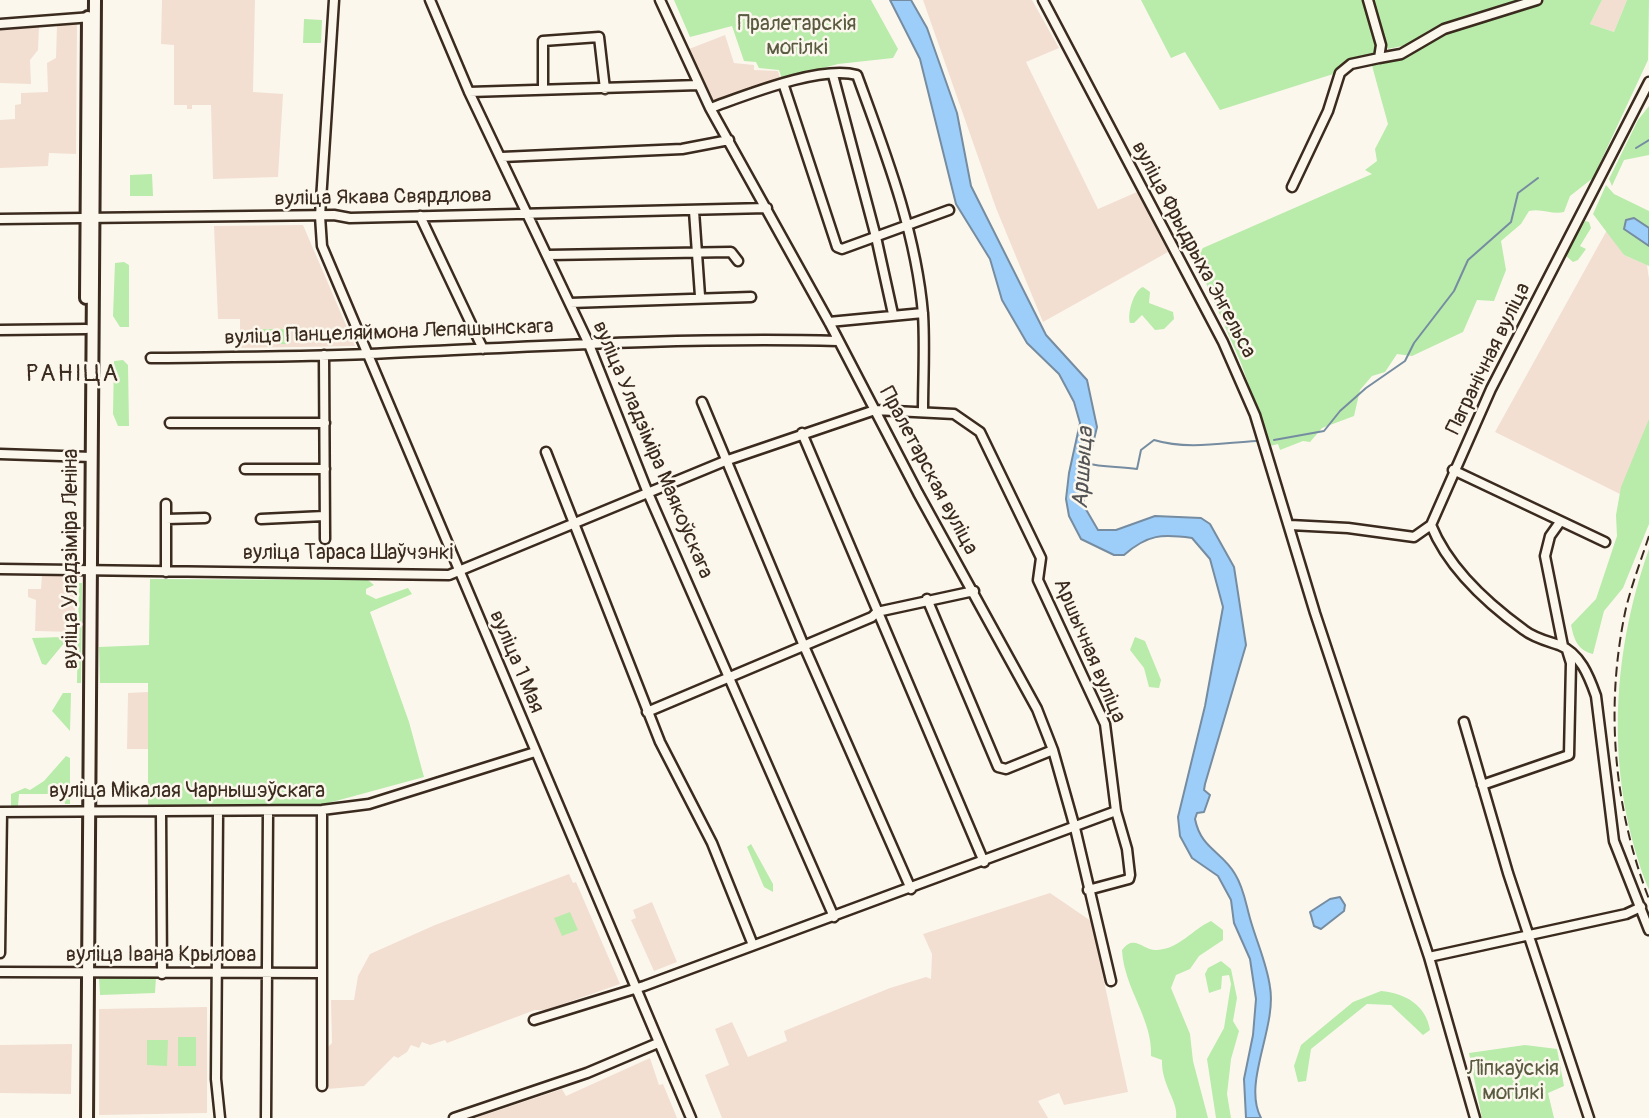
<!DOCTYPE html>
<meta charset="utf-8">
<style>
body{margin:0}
canvas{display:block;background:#fbf7ec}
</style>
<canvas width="1649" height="1118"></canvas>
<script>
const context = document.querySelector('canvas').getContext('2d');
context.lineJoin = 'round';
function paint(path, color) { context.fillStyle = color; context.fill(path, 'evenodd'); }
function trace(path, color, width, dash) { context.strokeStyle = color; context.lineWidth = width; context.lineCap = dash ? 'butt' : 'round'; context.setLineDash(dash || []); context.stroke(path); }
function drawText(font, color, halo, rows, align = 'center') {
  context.font = font + ' Pangolin,sans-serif'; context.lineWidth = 5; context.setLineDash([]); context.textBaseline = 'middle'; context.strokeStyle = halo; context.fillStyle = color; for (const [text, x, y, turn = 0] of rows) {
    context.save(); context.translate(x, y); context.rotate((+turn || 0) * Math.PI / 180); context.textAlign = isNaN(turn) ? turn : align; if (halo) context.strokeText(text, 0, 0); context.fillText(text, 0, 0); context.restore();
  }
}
const built = new Path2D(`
 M162,0h93l-2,92 30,2 -5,83 -65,2 -2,-74h-19v4h-5v-4h-13v-60l-13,-1z
 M923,0h109l27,48 -33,14 72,147 39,-17 31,60 -125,70 -47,-114z
 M1602,0h25l-13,32 -24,-8z
 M57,24h20l-1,130 -27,-1 -1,13 -48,2v-48l15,-1v-14l6,-1v-11l27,-1 -1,-29 9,-5z
 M39,27l-1,23 -8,10 1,24 -31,-1v-53z
 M725,35l9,28 20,2v5l24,1 3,10 -67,23 -25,-55z
 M303,225l52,121 -115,2v-29h-22l-4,-93z
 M1607,230l17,25 23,10 2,14v149l-29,66 -125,-62z
 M42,575l29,1 4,5v51l-40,-1 1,-31 -8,-3v-8h13z
 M148,692v57h-21l1,-56z
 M569,874l4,9 3,-1 44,102 -74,26h-11l-88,33 -2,-3 -15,5 -8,-3 -3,6 -8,-3 -4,7 -9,6 -4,-2 -30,30 -37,3v-41l5,-5 -1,-43h23l4,-24 12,-22 65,-29z
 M1050,893l41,28 37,171 -64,13 -5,-12 -21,8 10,17h-326l-17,-43 24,-10 -14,-36 17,-7 16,35 39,-16 -3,-10 106,-43 36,-11 5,2 1,-25 -9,-20z
 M652,902l25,60 -23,9 -23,-51 5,-2 -3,-8z
 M207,1007v106l-108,2v-106z
 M72,1044l-1,50 -71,-1v-48z
 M650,1058l9,27 4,-1 14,34h-202l87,-29 4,7z`);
const green = new Path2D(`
 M674,0h197l27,49 -5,9 -55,6 -56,15 -3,-9 -20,-2 -3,-6 -12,-1 -12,-35 -42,11z
 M1141,0h223l9,32 12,26 46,-23 112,-35h59l-12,24 24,8 13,-32h22l-1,60 -55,118 -23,18 -6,16c-12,3 -22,-4 -35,-1l-8,13 -20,17 5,29 -12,31 -17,-1 -14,32 -51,24 -15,-2 -12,18 -13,4 -12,14 -6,26 -32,12 -12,14 -7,-1 -23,9 -2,-6 -8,2 -29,-83 -46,-105 8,-10 169,-74 -7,-4 12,-9 -2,-12 13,-25 -17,-62 -151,48 -35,-58 -14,6z
 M1370,0h152l-93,30 -22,15 -19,4 -5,-7z
 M304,19l18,1 -1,23h-18z
 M1649,106v49l-25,5 -12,26 -3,-7 29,-59z
 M152,174l1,22h-23v-21z
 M1606,185l8,9 35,17v17l-15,-10 4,20 11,8v20l-25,-11 -31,-41z
 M1585,221l4,1 2,6 -11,18 6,3 -8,11 -5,2 -8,-7z
 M124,262l5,3v62h-9l-7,-11 2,-53z
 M1143,287l7,5 -1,11 24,9 1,7 -10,10 -9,1 -13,-15 -8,8h-4c-3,-10 4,-33 13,-36z
 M263,329h24l4,10 -5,5h-24l-5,-7z
 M123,360l5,5 1,61h-11l-5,-12 1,-53z
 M1649,419v105l-26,64 -19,23 -11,43c-16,-4 -19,-15 -22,-29l25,-26 21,-63 -1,-21 5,-28z
 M1649,549v341c-44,-109 -39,-231 0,-341z
 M150,579l218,1 6,5 -8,4v5l10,5 32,-11 4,6 -42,18 39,110 15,55 -103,28 -173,2v-124h-48l-1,-36 50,-2z
 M79,583h3l-1,100h-4z
 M62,637l3,5 -19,23 -4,-1 -10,-26z
 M1135,637l10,4 16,39 -2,8 -10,-1 -5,-19 -14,-18z
 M63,693h8l-1,38 -18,-20z
 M66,756l4,2v46h-5l-2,-10h-44l-1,12h-7v-12l14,-6 5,2 14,-9z
 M751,844l22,40v8l-9,-5 -17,-40z
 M570,912l8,18 -16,6 -8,-18z
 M1211,921l12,9v10l-24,16 -9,13 -14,6 -5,13 19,46 3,27 15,57h-32c3,-16 -15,-33 -14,-58l-11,-4c2,-37 -27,-67 -29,-106 13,-17 21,1 35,0 22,-1 36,-21 54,-29z
 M1221,961l10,8 6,29 -4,23 6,10 -8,28 -4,35 4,24h-15l-9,-59 17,-31 7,-44 -2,-9 -7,1 -1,13 -12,4 -4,-19 3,-6z
 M156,977l-1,16 -55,2 -1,-17z
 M1381,991c24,2 45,14 49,39l-7,5 -32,-30 -24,-1 -56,45 -5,32 -8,1 -4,-16 7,-21 52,-43z
 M178,1037h18v29h-18z
 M147,1040h21l-1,26 -20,-1z
 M1525,1045l32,4 7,37 -16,7 6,25h-72l-13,-65z`);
const water = new Path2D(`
 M890,0h21l16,28 30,85 14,73 75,149 41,45 10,47 -13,54v25l14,24h18l39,-14 46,2 9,6 24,43 12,78 -41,139 -1,6 6,5 -6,17 -7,1 -2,6c6,30 27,32 40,55 10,16 11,33 17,51 6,20 15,40 18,62 7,41 -28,96 -9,131h-15l-2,-39 9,-44 3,-36 -6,-40 -16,-36 -3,-23 -13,-24 -26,-18 -12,-22 -2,-19 27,-111 18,-99 -13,-48 -18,-21c-30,-4 -44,-4 -68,17h-10l-33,-16 -12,-23 -3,-17 3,-26 11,-50 -6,-21 -15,-28 -32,-31 -25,-43 -12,-41 -34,-55 -36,-145z
 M1634,218l15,10v18l-25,-17 2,-9z
 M1340,897l5,8 -1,6 -23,18 -7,-3 -4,-14 20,-13z`);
const stream = new Path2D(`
 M1636,148l13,-8
 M1274,440l50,-9 16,-20 26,-23 39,-27 9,-18 40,-52 14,-31 43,-38 7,-29 20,-15
 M1086,463c17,5 34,3 51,6l4,-19 13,-10c33,10 68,3 102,1`);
const minor = new Path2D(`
 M334,0l-14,216 2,30 369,872
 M430,0l39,92 119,250 60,151 186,424
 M660,0l50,108 119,214 89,171 119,216 16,41 22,78 36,153
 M1043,0l180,342 32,73 60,198 114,344 46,161
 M1368,0l13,45 -2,13 22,-4 43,-25 93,-29
 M0,24l92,-7
 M833,75l43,162 17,77
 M783,83l54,164 5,2 107,-39
 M543,89v-48l56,-4 6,52
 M469,92l230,-7
 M710,108c37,-13 110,-43 147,-33 28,77 59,156 66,239 2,32 0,65 0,97
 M502,157l180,-8 47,-9
 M1292,187l36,-76 12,-38 11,-9 28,-6
 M694,211l6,85
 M420,216l63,133
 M0,219l334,-4 16,3 417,-10
 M548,255l183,-3 7,9
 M570,303l181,-6
 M829,322l94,-9
 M0,330l86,-1
 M324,355l1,184
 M151,358c73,-1 146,-1 218,-4 157,-7 312,-17 469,-13
 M702,402l102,244 107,243
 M170,423h155
 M802,433l182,429
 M546,452l114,290 52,101 41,102
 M0,454l92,3
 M245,469h80
 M1453,470l152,72
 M166,519l39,-1
 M261,519l63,-3
 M1560,522l-10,14 -5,20 18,90
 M1290,525l58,3 66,9 17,-12 60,-136 158,-307
 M1431,525c17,42 57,79 93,105 10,8 23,11 35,15 21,8 30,31 37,51l18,145 35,89
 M0,569l449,6 276,-114 150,-51 79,4 26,18 61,126 -3,22 67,144 11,87 11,38 3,26 -1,4 -41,11
 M166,572v-68
 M927,599l71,168 8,2 47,-19
 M647,712l225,-95 5,-5 97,-21
 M1464,722l44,151 81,245
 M1482,785l87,-30 2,-92 -4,-13
 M0,812l322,-2 47,-6 166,-52
 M161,812l1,162
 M218,812l-2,267 4,39
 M0,953l2,-141
 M1429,957l197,-43 15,-7
 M0,972l322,1
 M534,1020l110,-34 472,-175
 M322,1086v-276
 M266,1118l2,-305
 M454,1118l133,-45 71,-30`);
const major = new Path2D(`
 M86,298l2,-281
 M87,1118l8,-1118`);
const rail = new Path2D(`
 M1649,536c-8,24 -17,48 -23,72 -21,97 -13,198 23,291`);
const parkNames = [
 ["Пралетарскія",797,25],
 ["могілкі",797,49],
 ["Ліпкаўскія",1513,1070],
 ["могілкі",1513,1094]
];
const streetNames = [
 ["вуліца Якава Свярдлова",383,198,-1],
 ["вуліца Фрыдрыха Энгельса",1193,250,62],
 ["вуліца Панцеляймона Лепяшынскага",389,333,-2],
 ["Пагранічная вуліца",1489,359,-64],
 ["вуліца Уладзіміра Маякоўскага",652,450,67],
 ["Пралетарская вуліца",928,471,62],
 ["вуліца Тараса Шаўчэнкі",348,554],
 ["вуліца Уладзіміра Леніна",72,559,-90],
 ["Аршычная вуліца",1089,651,67],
 ["вуліца 1 Мая",516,662,67],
 ["вуліца Мікалая Чарнышэўскага",187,792],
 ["вуліца Івана Крылова",161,956]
];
const waterNames = [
 ["Аршыца",1084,468,-86]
];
const quarterNames = [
 ["РАНІЦА",73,375]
];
paint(built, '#f3dfd2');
paint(green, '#b9ebab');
paint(water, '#9dcef9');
trace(water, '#768ca1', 2);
trace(stream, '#768ca1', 2);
trace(minor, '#3b2a1e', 13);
trace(major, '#3b2a1e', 16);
trace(minor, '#fbf7ec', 8);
trace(major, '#fbf7ec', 10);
trace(rail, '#3b2a1e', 2, [10, 5]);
drawText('21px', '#5a5a41', '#fbf7ec', parkNames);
drawText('21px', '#3b2a1e', '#fbf7ec', streetNames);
drawText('italic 23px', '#545355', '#fbf7ec', waterNames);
context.letterSpacing = '2px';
drawText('24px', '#3b2a1e', '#fbf7ec', quarterNames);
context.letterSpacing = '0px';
</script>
